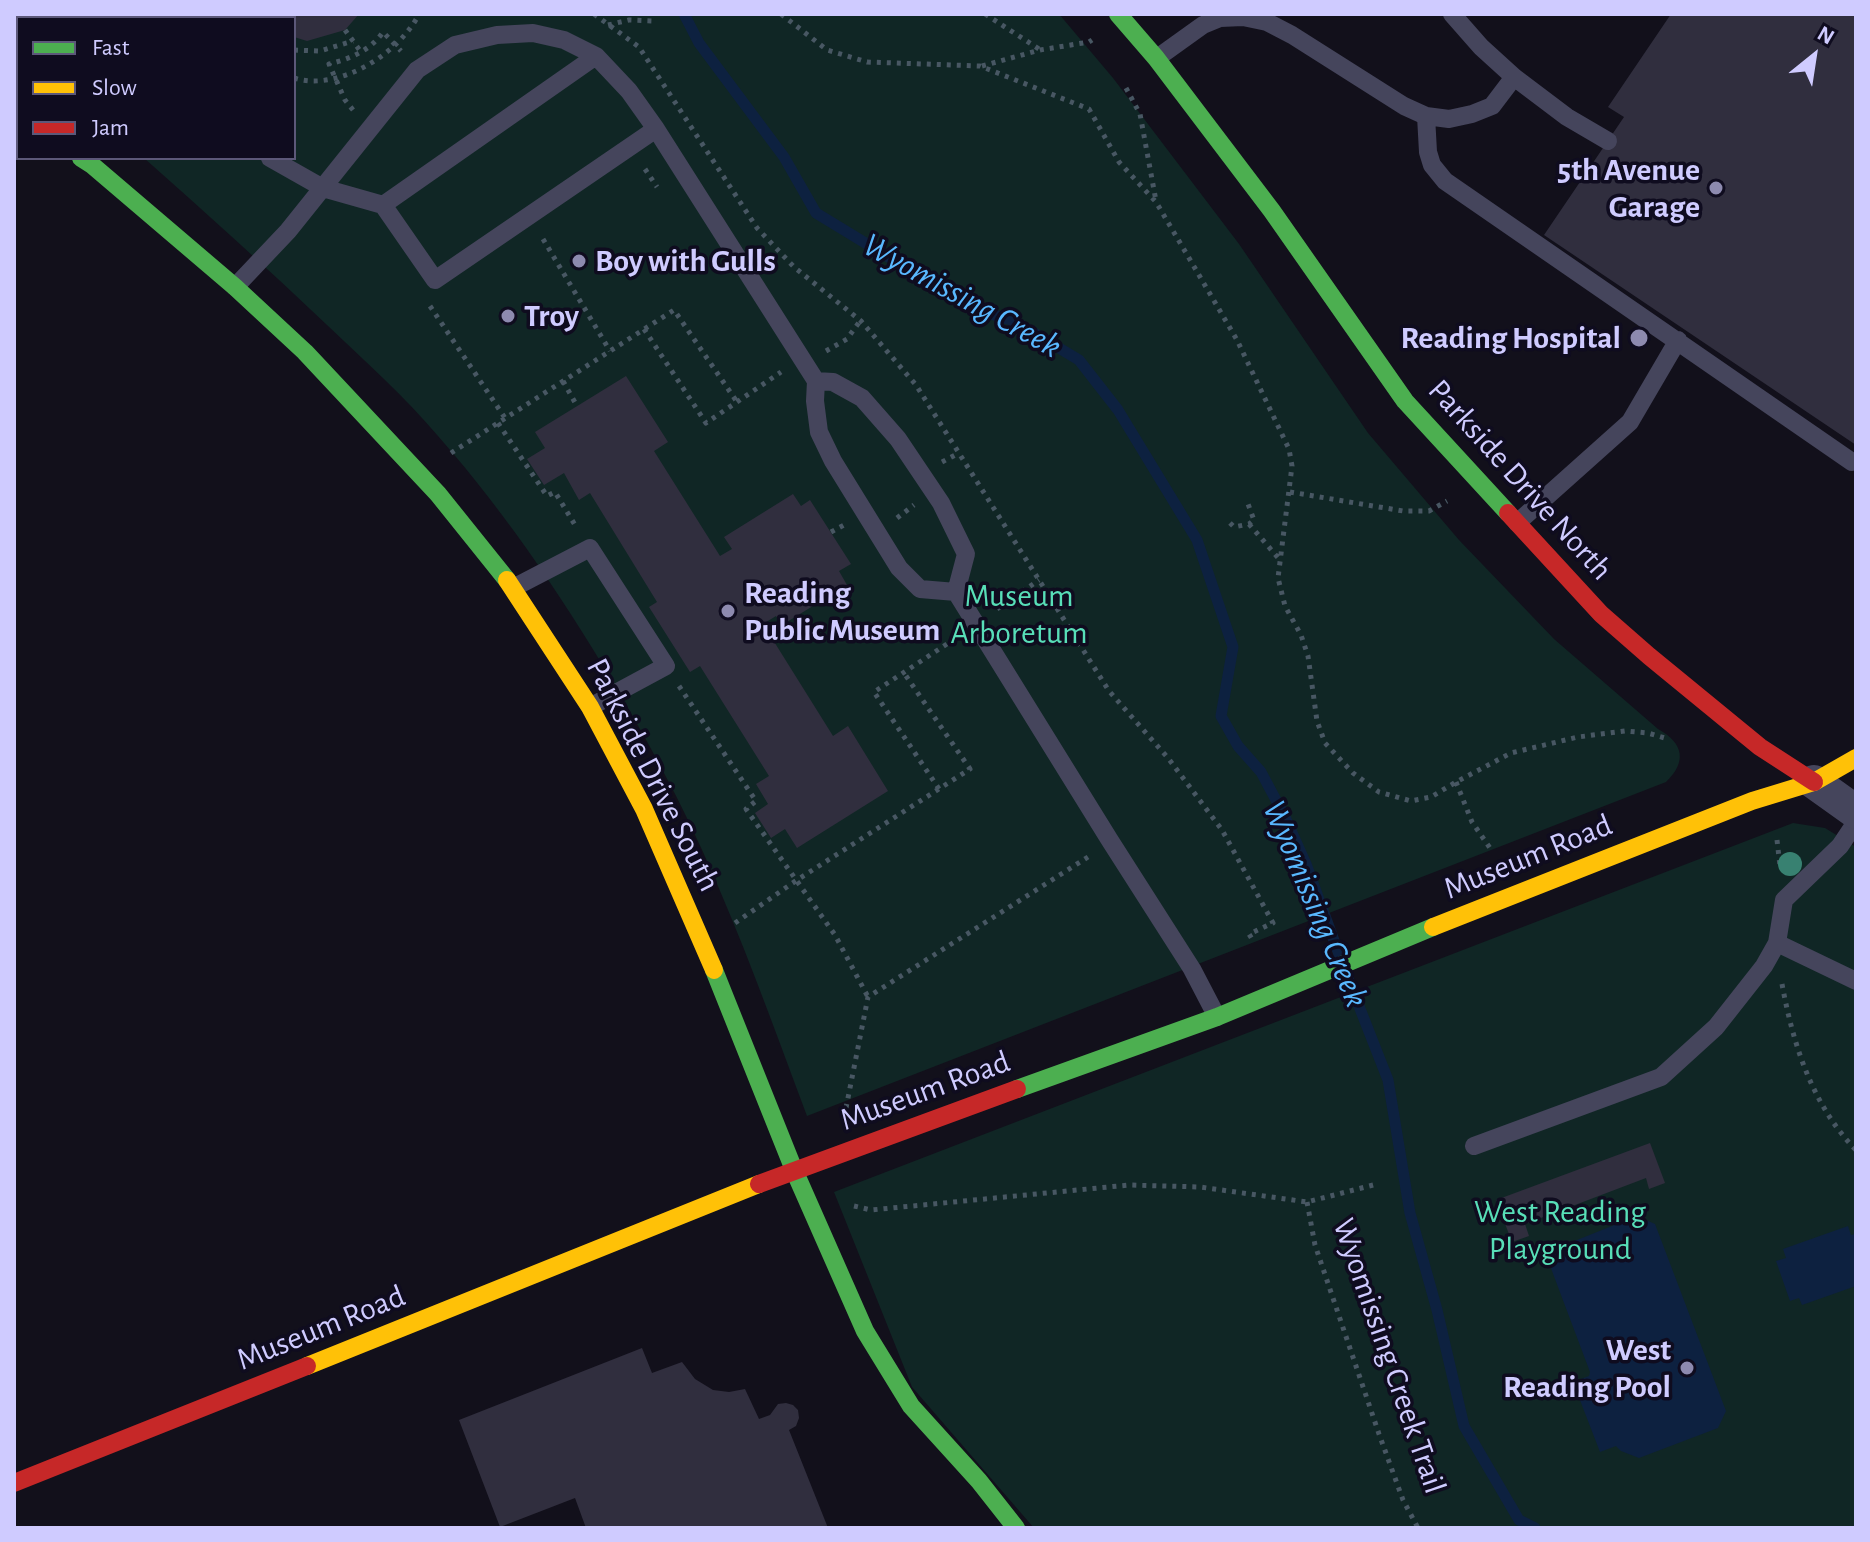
<!DOCTYPE html>
<style>
body{margin:0}
#map{position:relative;width:1870px;height:1542px;overflow:hidden;background:#12101b;font-family:"Alegreya Sans",sans-serif}
canvas{display:block}
.frame{position:absolute;inset:0;border:16px solid #cfcbff;pointer-events:none}
.legend{position:absolute;left:16px;top:16px;width:280px;height:144px;box-sizing:border-box;background:#0f0c1f;border:2px solid #5c5879;margin:0;padding:10px 14px;list-style:none;font-size:24px;color:#cfcbff}
.legend li{display:flex;align-items:center;gap:16px;height:40px}
.legend b{width:40px;border:2px solid #5c5879}
.north{position:absolute;left:1774px;top:16px;width:80px;height:80px;-webkit-text-stroke:6px #0f0c1f;paint-order:stroke;rotate:30deg;font-size:22px;font-weight:700;line-height:32px;text-align:center;color:#cfcbff}
.north::after{content:'';display:block;margin:auto;width:28px;height:36px;background:#cfcbff;clip-path:polygon(50% 0,100% 100%,50% 72%,0 100%)}
</style>
<div id="map">
<canvas width="1870" height="1542"></canvas>
<div class="frame"></div>
<ul class="legend">
<li><b style="height:10px;background:#4caf50"></b>Fast</li>
<li><b style="height:10px;background:#ffc107"></b>Slow</li>
<li><b style="height:10px;background:#c62828"></b>Jam</li>
</ul>
<div class="north">N</div>
</div>
<script>
const context = document.querySelector('canvas').getContext('2d');
context.lineJoin = 'round';
function paint(path, color) { context.fillStyle = color; context.fill(path, 'evenodd'); }
function trace(path, color, width, dash) { context.strokeStyle = color; context.lineWidth = width; context.lineCap = dash ? 'butt' : 'round'; context.setLineDash(dash || []); context.stroke(path); }
function drawText(font, color, halo, rows, align = 'center') {
  context.font = font + ' "Alegreya Sans",sans-serif'; context.lineWidth = 7; context.setLineDash([]); context.textBaseline = 'middle'; context.strokeStyle = halo; context.fillStyle = color; for (const [text, x, y, turn = 0] of rows) {
    context.save(); context.translate(x, y); context.rotate((+turn || 0) * Math.PI / 180); context.textAlign = isNaN(turn) ? turn : align; if (halo) context.strokeText(text, 0, 0); context.fillText(text, 0, 0); context.restore();
  }
}
const green = new Path2D(`
 M14,14h1045l54,64 126,166 129,189 91,107 95,99 104,90c26,14 29,33 8,53l-859,334c-33,-88 -65,-178 -104,-264 -23,-51 -50,-101 -78,-149 -55,-95 -115,-185 -187,-267 -34,-40 -73,-75 -111,-111 -60,-57 -121,-112 -183,-167h150v-140h-276v52l-4,-2z
 M1793,823l32,5 31,19v681h-822l-122,-141 -78,-195z`);
const water = new Path2D(`
 M1637,1216l18,8 71,187 -8,17 -79,30 -18,-7 -5,-5 -16,6 -27,-70 16,-6 1,-4 -41,-109 8,-15z
 M1848,1226l3,9 5,-1v52l-54,19 -3,-7 -9,3 -14,-40 10,-3 -3,-9z`);
const stream = new Path2D(`
 M684,14l15,29 85,114 32,56 158,96 40,12 65,39 39,50 79,130 36,107 -12,69 17,30 23,26 24,45 21,47 34,93
 M1346,973l42,107 22,133 27,97 27,116 55,94 16,8`);
const building = new Path2D(`
 M255,14h104l-14,16 -38,11 -13,-4v-19h-35z
 M1671,14h185v431l-312,-210 80,-118 -16,-10z
 M626,376l42,66 -14,9 66,105 12,-7 -8,-12 69,-43 8,12 9,-6 41,64 -12,7 8,14 -65,40 -6,-9 -13,8 70,112 15,-10 40,65 -91,57 -12,-19 -14,9 -16,-25 13,-9 -12,-20 13,-8 -69,-110 -10,6 -41,-65 8,-5 -67,-109 -11,7 -15,-27 -20,12 -17,-26 18,-11 -10,-16z
 M1650,1143l15,40 -16,6 -3,-11 -121,46 4,12 -17,6 -16,-42z
 M642,1348l10,25 30,-11 13,17 18,11 16,2 16,-3 14,30 11,-4 8,-11 8,-1 7,2 5,5 1,8 -3,8 -7,4 39,98h-242l-11,-30 -75,29 -41,-107z`);
const path = new Path2D(`
 M198,14l3,4
 M594,14l45,33 118,181 37,39 67,54 55,64 193,306 59,67 54,72 51,93 -24,11 3,5
 M781,14l46,36 40,12 113,4 109,43 30,53 37,40 33,56 48,82 52,109 3,17 -14,112 7,28 16,29 7,21 9,65 8,22 28,30 26,19 32,9 20,-4 25,-15 55,-29 67,-16 47,-6 23,2 20,6
 M985,14l54,35
 M608,25l21,-5 25,1
 M345,30l16,22
 M294,50l26,1 33,-10
 M982,66l58,-16 49,-8 3,-2
 M294,78c44,14 105,-24 125,-64
 M1126,88l14,26 16,87
 M353,110l-8,-10 -16,-36c21,-5 42,-14 54,-32l18,19
 M645,169l12,18
 M543,239l67,112
 M430,306l75,112
 M644,329l62,94 75,-51
 M826,351l21,-12 13,-18
 M563,381l14,25
 M498,423l49,73 8,-4 20,33
 M451,453l223,-143 63,92
 M942,462l17,-9
 M1290,492l113,19h26l18,-10
 M897,518l17,-13
 M1230,523l4,4 15,-3 5,-4 -6,-16
 M1249,524l31,36
 M831,532l13,-7
 M997,609l42,-29
 M679,686l77,115 -10,8 89,126 33,62
 M1456,782l16,40 20,29
 M939,789l-65,-97 82,-54
 M1777,840l3,26
 M735,923l62,-43 173,-111 -66,-96
 M1782,984c11,60 30,121 74,166
 M846,1108l22,-111 220,-140
 M1307,1202l8,43 64,189 24,66 15,28
 M854,1206l17,4 258,-25 71,2 107,15 70,-18`);
const lane = new Path2D(`
 M160,18v-4
 M596,56l-213,149 52,75 221,-151
 M1157,58l46,-33 17,-7 23,-1 24,5 25,13 112,71 22,10 23,3 23,-5 20,-8 22,-29 -33,-30 -29,-33
 M1514,77l53,40 41,24
 M1426,116l2,36 4,13 13,16 407,281
 M270,158l53,30 60,17
 M235,287l53,-56 129,-161 38,-25 42,-10 36,-2 31,7 32,16 33,35 27,38 160,252 -1,20 4,31 14,29 66,107 21,21 36,3
 M816,381l17,1 29,16 36,41 43,64 25,51 -10,38 153,247 83,130 25,48
 M1517,523l113,-101 48,-82
 M513,588l77,-40 76,118 -76,41
 M1777,943l79,38
 M1474,1146l187,-69 55,-50 48,-61 13,-23 7,-43 56,-54 16,-24`);
const street = new Path2D(`
 M1814,782l42,30`);
const fast = new Path2D(`
 M1118,14l38,44 116,153 133,190 103,112
 M14,116l4,2
 M81,158l11,7 143,122 70,65 133,142 69,86
 M714,970l80,200 71,161 46,75 68,75 37,47
 M1017,1089l200,-72 216,-90`);
const slow = new Path2D(`
 M507,580l83,127 54,102 70,161
 M1433,927l319,-126 62,-19 42,-24
 M307,1366l452,-182`);
const jam = new Path2D(`
 M1508,513l93,101 48,42 111,91 54,35
 M759,1184l258,-95
 M14,1483l293,-117`);
const trees = [
 [1790,864]
];
const markers = [
 [1716,188,8,"#8d8aaf"],
 [579,261,8,"#8d8aaf"],
 [508,316,8,"#8d8aaf"],
 [1639,338,10,"#8d8aaf"],
 [728,611,8,"#8d8aaf"],
 [1687,1368,8,"#8d8aaf"]
];
const poiNames = [
 ["5th Avenue",1700,170],
 ["Garage",1700,207],
 ["Boy with Gulls",595,261,"left"],
 ["Troy",524,316,"left"],
 ["Reading Hospital",1621,338],
 ["Reading",744,593,"left"],
 ["Public Museum",744,630,"left"],
 ["West",1671,1350],
 ["Reading Pool",1671,1387]
];
const streetNames = [
 ["Parkside Drive North",1520,480,48],
 ["Parkside Drive South",653,775,63],
 ["Museum Road",1528,857,-22],
 ["Museum Road",925,1091,-20],
 ["Museum Road",321,1328,-22],
 ["Wyomissing Creek Trail",1389,1356,71]
];
const parkNames = [
 ["Museum",1019,596],
 ["Arboretum",1019,633],
 ["West Reading",1560,1212],
 ["Playground",1560,1249]
];
const waterNames = [
 ["Wyomissing Creek",962,296,29],
 ["Wyomissing Creek",1315,904,67]
];
paint(green, '#102625');
paint(water, '#0d2140');
trace(stream, '#0d2140', 11);
paint(building, '#302e3e');
trace(path, '#485763', 5, [4, 6]);
trace(lane, '#45455c', 18);
trace(street, '#45455c', 34);
trace(fast, '#4caf50', 18);
trace(slow, '#ffc107', 18);
trace(jam, '#c62828', 18);
context.fillStyle = '#388171';
for (const [x, y] of trees) { context.beginPath(); context.arc(x, y, 12, 0, 2 * Math.PI); context.fill(); }
for (const [x, y, r, color] of markers) { const dot = new Path2D(); dot.arc(x, y, r, 0, 2 * Math.PI); context.fillStyle = color; context.fill(dot); trace(dot, '#0f0c1f', 3); }
drawText('bold 32px', '#cfcbff', '#0f0c1f', poiNames, 'right');
drawText('32px', '#cfcbff', '#0f0c1f', streetNames);
drawText('32px', '#58deb8', '#0f0c1f', parkNames);
drawText('italic 34px', '#59b8ff', '#0f0c1f', waterNames);
</script>
